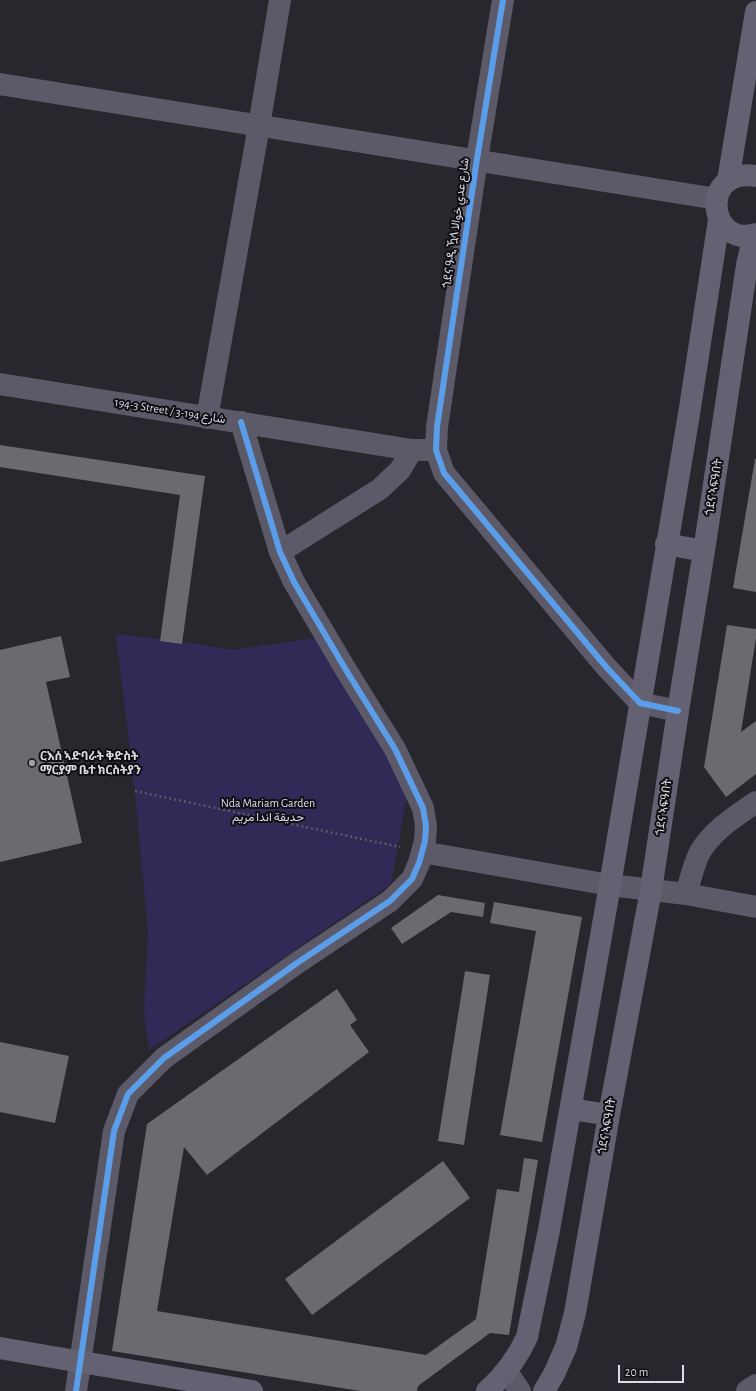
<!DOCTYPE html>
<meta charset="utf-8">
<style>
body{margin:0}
#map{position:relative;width:756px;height:1391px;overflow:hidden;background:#27272d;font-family:"Alegreya Sans",sans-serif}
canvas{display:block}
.scale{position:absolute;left:618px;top:1365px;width:66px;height:18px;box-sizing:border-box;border:2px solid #dddce4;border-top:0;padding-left:5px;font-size:12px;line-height:14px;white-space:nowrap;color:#dddce4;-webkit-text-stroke:3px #0f0e13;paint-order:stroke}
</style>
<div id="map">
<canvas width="756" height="1391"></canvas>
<div class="scale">20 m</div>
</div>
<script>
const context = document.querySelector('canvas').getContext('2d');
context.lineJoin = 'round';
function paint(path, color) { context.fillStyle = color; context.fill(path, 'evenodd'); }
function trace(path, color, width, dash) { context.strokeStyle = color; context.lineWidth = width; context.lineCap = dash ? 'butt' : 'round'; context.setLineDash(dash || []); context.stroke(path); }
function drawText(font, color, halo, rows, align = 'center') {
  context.font = font + ' "Alegreya Sans",Vazirmatn,"Noto Sans Ethiopic",sans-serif'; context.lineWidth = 4; context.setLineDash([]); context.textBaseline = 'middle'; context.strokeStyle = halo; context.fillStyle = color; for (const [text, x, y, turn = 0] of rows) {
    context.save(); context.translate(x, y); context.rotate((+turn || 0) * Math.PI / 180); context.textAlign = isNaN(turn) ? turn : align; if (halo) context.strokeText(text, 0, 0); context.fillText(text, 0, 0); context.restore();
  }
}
const green = new Path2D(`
 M116,634l69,8 47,8 84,-12 92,151 -17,95 -242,166 -5,-37 4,-80 -13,-142z`);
const building = new Path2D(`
 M0,445l205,31 -23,168 -22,-3 20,-146 -180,-28z
 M755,459h1v133l-23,-4z
 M727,625l29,4v9l-15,94 15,-11v53l-30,23 -22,-30z
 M61,636l9,41 -24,5 36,161 -82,19v-212z
 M438,895l47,8 -2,14 -32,-5 -49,32 -11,-16z
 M494,902l88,15 -40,225 -42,-7 36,-204 -46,-8z
 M465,971l25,4 -26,170 -26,-4z
 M337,989l20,31 -7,5 19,27 -162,123 -23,-28 -27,164 269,44 50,-36 21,-130 22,3 5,-34 14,2 -29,175 -19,-2 -72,53 -1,5h-57l-248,-40 35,-227z
 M0,1042l69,14 -14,67 -55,-11z
 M443,1161l27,37 -158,117 -27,-36z`);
const path = new Path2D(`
 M135,791l265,56`);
const minor = new Path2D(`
 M503,0l-26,159 -40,268 -1,23 8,23 163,195 33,35 38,8
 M0,384l412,66h24
 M207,418l52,-292 21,-126
 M280,552l100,-63 20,-19 12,-20
 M422,852l188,33 76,9 70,13
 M686,894c4,-13 8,-31 14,-42 13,-22 36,-36 56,-50
 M76,1391l38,-260 14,-37 36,-36 133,-95 93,-62 22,-22 7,-16 6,-22 1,-15 -3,-18 -28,-59 -49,-79 -52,-88 -14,-30 -39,-130`);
const tertiary = new Path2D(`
 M0,84c239,39 478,76 717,115
 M507,1372l13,19
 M747,1391l9,-6`);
const trunk = new Path2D(`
 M756,176c-58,-9 -47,73 0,58
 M728,181l28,-169
 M666,544l38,7
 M571,1109l38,6
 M0,1348l252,43
 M487,1391c18,-16 30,-32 40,-54l22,-107 61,-345 79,-471 30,-194
 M544,1391l10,-17 12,-27 9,-34 34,-198 42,-225 27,-179 26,-160 43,-286 7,-30`);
const cycleway = new Path2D(`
 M503,0l-26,159 -40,268 -1,23 8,23 163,195 33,35 38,8
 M76,1391l38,-260 14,-37 36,-36 133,-95 93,-62 22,-22 7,-16 6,-22 1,-15 -3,-18 -28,-59 -49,-79 -52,-88 -14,-30 -39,-130`);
const markers = [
 [32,763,4,"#9d9da4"]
];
const streetNames = [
 ["ጎደና ዓዲ ዃላ شارع عدي خوالا",456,223,-82],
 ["194-3 Street / شارع 194-3",170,411,9],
 ["ጎደና ኣፍዓበት",714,487,-81],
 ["ጎደና ኣፍዓበት",664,807,-82],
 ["ጎደና ኣፍዓበት",607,1126,-80]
];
const poiNames = [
 ["ርእሰ ኣድባራት ቅድስት",40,756],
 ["ማርያም ቤተ ክርስትያን",40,770]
];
const parkNames = [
 ["Nda Mariam Garden",268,803],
 ["حديقة اندا مريم",268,817]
];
paint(green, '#312a57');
paint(building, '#6a6a6f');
trace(path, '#5b5a64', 2.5, [2, 3]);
trace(minor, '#5c5a68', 22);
trace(tertiary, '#5c5a68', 22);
trace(trunk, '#646272', 22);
trace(cycleway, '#5a9eea', 6);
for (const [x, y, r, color] of markers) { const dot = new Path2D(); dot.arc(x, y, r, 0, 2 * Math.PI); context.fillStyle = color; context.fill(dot); trace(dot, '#0f0e13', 1.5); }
drawText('12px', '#dddce4', '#0f0e13', streetNames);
drawText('bold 12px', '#dddce4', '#0f0e13', poiNames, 'left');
drawText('12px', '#dfdef1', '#0f0e13', parkNames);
</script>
